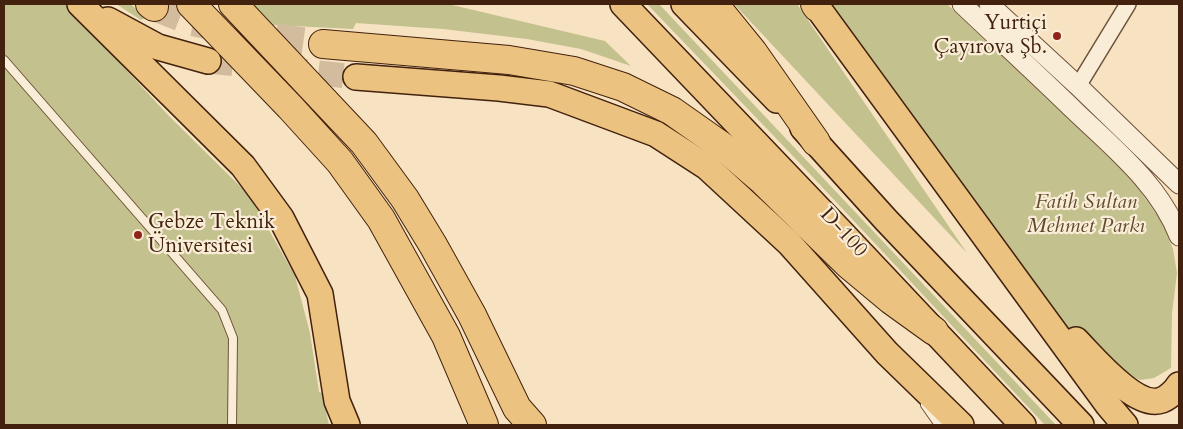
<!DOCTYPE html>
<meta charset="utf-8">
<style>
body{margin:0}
#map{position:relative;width:1183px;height:429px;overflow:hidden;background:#f7e3c1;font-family:Cardo,serif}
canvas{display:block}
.frame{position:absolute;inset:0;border:5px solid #42220e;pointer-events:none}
</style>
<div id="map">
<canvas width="1183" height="429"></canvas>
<div class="frame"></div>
</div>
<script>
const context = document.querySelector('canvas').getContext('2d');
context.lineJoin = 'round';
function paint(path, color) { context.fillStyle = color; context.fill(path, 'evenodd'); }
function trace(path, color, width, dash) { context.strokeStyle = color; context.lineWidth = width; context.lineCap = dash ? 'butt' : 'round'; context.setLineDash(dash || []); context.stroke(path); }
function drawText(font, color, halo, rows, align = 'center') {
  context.font = font + ' Cardo,serif'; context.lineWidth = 4.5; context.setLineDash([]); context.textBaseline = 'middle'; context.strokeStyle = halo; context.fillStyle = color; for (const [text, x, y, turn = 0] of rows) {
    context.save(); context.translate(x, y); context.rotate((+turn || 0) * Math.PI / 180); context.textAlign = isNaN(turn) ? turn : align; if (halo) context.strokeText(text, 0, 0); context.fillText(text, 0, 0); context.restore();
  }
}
const green = new Path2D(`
 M4,4h61l104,112 80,79 46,81 15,57 9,59 3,1 7,32h-325z
 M116,4h14l17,13 -6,3z
 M252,4h196l157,37 26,25 -50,-17 -54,-10 -84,-10 -87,-6 -3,6 -80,-4z
 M647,4h12l397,421h-11l-252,-269z
 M735,4h62l170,249 -232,-248z
 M830,4h117l173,164 15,16 26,37 12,28 4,24 -5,40 -1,55 -17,10 -14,2 -13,-6 -46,-29 -46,-53z`);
const trunkTunnel = new Path2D(`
 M208,61l148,16`);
const motorwayTunnel = new Path2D(`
 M154,7l38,15 71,14 60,8`);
const service = new Path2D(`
 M4,60l218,250 11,28 -1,87
 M925,405l14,20`);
const minor = new Path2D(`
 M1078,86l50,-82`);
const tertiary = new Path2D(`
 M962,4c39,37 78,73 116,110 38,36 82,72 101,122
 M989,4l89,82 101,98`);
const trunk = new Path2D(`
 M80,4l163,162 38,52 39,76 17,107 10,24
 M623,4l217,227 183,194
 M684,4l93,96
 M815,4l293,401 17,20
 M108,20l50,27 50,14
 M356,77l143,11 50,6 107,40 51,33 82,76 98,110 74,72
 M803,128l83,92 195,205
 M1076,340c16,16 60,70 86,60 7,-3 13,-9 17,-15`);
const motorway = new Path2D(`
 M150,4l4,3
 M191,4l99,103 50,55 41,57 65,117 38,89
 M233,4l131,139 41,56 28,46 39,70 45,93 15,17
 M714,4l39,48 63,90
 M815,4l2,3
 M323,44l186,16 65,11 49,16 49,24 54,38 35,30 88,86 42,35 43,31`);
const markers = [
 [1057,36,5,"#8f2418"],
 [138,235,5,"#8f2418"]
];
const poiNames = [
 ["Yurtiçi",1047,24],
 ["Çayırova Şb.",1047,48],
 ["Gebze Teknik",148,223,"left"],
 ["Üniversitesi",148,247,"left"]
];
const parkNames = [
 ["Fatih Sultan",1086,203],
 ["Mehmet Parkı",1086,227]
];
const streetNames = [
 ["D-100",843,233,47]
];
paint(green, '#c3c18e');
trace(trunkTunnel, '#d3bc9d', 25, [25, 12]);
trace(motorwayTunnel, '#d3bc9d', 28, [28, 14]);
trace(service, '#6f523b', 10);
trace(minor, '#6f523b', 18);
trace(tertiary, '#6f523b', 21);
trace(trunk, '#42220e', 28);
trace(motorway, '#42220e', 30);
trace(service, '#faedd7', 8);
trace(minor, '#faedd7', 15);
trace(tertiary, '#faedd7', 19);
trace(trunk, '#ecc280', 25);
trace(motorway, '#ecc280', 28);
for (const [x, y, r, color] of markers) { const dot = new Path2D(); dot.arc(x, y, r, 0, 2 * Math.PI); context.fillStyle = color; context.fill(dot); trace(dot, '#faedd7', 2); }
drawText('21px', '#42220e', '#faedd7', poiNames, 'right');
drawText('italic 21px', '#624a2e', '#faedd7', parkNames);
drawText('21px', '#42220e', '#faedd7', streetNames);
</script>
